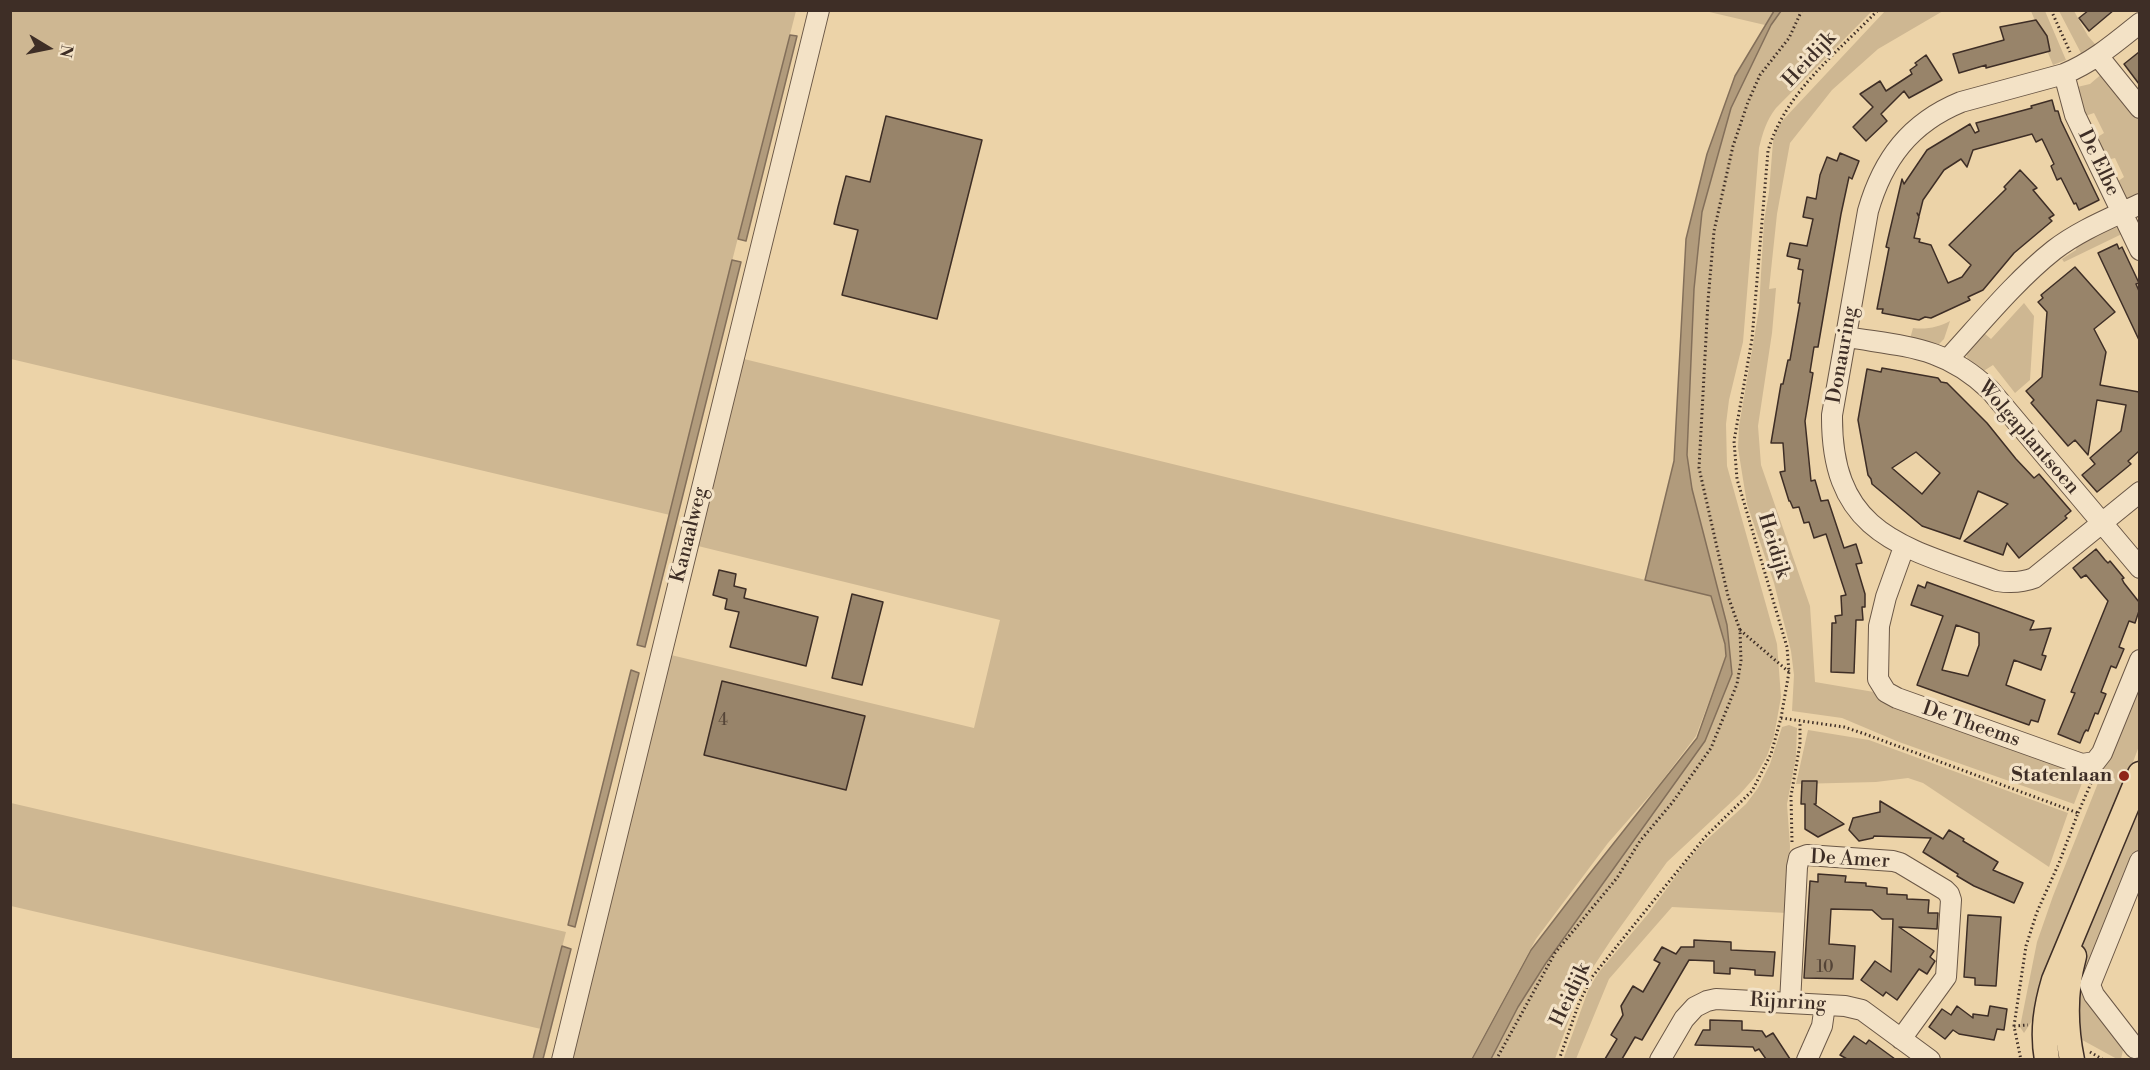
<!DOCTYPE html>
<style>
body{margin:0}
#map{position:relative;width:2150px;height:1070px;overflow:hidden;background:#ecd3a8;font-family:"Libre Bodoni",serif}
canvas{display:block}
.frame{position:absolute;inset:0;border:12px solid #3e2e26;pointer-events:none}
.north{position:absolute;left:18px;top:18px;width:60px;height:60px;-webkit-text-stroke:4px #f3e2c6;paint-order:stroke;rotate:100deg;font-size:16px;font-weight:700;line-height:24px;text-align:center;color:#3e2e26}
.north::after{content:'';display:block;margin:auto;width:21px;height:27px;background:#3e2e26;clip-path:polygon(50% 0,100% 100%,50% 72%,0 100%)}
</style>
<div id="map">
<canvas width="2150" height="1070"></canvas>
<div class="frame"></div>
<div class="north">N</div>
</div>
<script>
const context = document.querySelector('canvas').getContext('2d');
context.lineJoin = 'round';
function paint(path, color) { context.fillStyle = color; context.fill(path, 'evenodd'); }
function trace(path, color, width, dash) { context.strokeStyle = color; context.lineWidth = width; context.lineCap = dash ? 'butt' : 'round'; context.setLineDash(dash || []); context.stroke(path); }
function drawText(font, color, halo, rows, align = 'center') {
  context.font = font + ' "Libre Bodoni",serif'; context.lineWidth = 6; context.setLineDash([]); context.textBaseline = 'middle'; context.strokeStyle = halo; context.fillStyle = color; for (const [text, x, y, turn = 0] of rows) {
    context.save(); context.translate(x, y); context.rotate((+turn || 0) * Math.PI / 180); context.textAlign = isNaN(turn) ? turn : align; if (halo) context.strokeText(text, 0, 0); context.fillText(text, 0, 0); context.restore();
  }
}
const green = new Path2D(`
 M11,11h785l-87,340 -39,164 -659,-156z
 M1705,11l69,-1v1l-9,14z
 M1781,11h91l-96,97c-10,13 -13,24 -17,40l-16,194 -14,58 -3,24 1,42 50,178 4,53 -7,39 -7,20 -12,21 -15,17 -73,68 -56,78 -25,38 -12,28 -19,53 -64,1 27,-53 28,-44 159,-222 27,-67 -5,-49 -35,-136 -5,-34 7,-166 8,-77 29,-104 40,-83z
 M1885,11h58l-65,38 -46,41 -42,53 -13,71 -8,75 7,-1 -4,45 -14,93 3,39 49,141 5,76 59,10 8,6 205,72 -13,34 -175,-62 -57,-24 -50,-7 2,-36 -3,-24 -17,-68 -27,-79 -9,-56 1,-22 20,-117 5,-88 5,-29 4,-50 3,-12 6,-9z
 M2031,11h14l21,49 -13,5z
 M2059,11h15l14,25 7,8h8l-20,13z
 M2104,72l1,9 22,26 12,8v83l-14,7 -11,-21 10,-7 -9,-19 -12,3 -10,-21 11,-7 -10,-20 -12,4 -9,-29 17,-4z
 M2114,222l12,10 -62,30 -2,-3 14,-9 1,-7z
 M2024,303l10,13 -4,64 -15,13 -22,-28 -11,7c-24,-19 -18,-20 2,-39l7,6z
 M1950,321l-6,18 -5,5 -29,-5 3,-11c13,2 26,-1 37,-7z
 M744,359l967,237 14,48 1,12 -30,80 -38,50 -50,57 -72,96 -65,120 -900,1 100,-405 303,73 26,-108 -302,-74z
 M2139,680v66l-96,258 -19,29 -4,-6 17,-85 16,-46z
 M1789,725l8,3 -1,29 -9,47 3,42 -3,67 -115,-6 -63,72 -33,80 -13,1 26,-72 10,-16 49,-58 39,-53 15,-17 44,-40 12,-16 12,-24 12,-37z
 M1808,730l61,10 199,73 -19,54 -126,-84 -15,-5 -32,4 -80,2z
 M2139,802v52l-51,130 37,57 -4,18h-4l-42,-23 3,-77 24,-66z
 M11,803l555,129 -25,97 -530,-123z`);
const water = new Path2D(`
 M1774,11h7l-10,14 -40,83 -29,104 -8,77 -7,166 5,34 35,136 5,49 -27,67 -159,222 -28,44 -27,52h-19l59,-109 56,-73 110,-139 29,-82 -1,-12 -14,-48 -66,-16 29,-119 12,-222 21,-85 28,-78z
 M790,35l7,1 -51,205 -8,-2z
 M732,260l9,2 -96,385 -8,-2z
 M631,670l8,3 -64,254 -7,-2z
 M562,946l9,3 -28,110h-10z`);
const building = new Path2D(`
 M2089,10h25l-25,21 -10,-13z
 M2036,20l11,16 3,15 -64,17v-3l-27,8 -6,-19 51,-14 -4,-13z
 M2139,52v32l-15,-20z
 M1926,55l16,25 -33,18 -5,-7 -23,23 6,7 -21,20 -13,-14 20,-20 -13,-13 20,-13 6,10 26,-17 -2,-4 7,-5 -2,-2z
 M2052,100l3,11h3l3,10 38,79 -20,10 -3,-7 -2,1 -13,-26 -4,2 -6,-14 3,-2 -12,-25 -6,3 -4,-8 -59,16 -6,17 -6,-8 -17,11 -21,30 -4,16 -2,-3 2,4 -5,21 6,1 -1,3 12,3 17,38 14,-6 9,-12 -22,-20 57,-56 -2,-2 16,-17 17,18 -4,2 21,25 -5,3 3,3 -38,32 -31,37 -15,7 2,3 -39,18 -6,-1 -6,3 -37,-7 1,-4h-6l12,-61 -3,-1 16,-68 2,5 23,-34 43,-26 5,9 4,-2 -3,-8 56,-15 -1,-2z
 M886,116l96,24 -45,179 -95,-24 16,-65 -24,-6 4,-17 8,-31 24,6z
 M1840,153l19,8 -7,18 -3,-2 -8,37 -23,133h-4l-4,25 3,1 -8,48 6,60 4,-1 6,21 7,-1 16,48 12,-4 6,19 -6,1 9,30v13h-3l1,13h-7l-2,53 -23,-1 1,-49h4l-1,-7 7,-1 -1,-19 5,-1 -20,-61 -12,4 -5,-16 -5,1 -5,-16 -6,1 -3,-7h-1l-9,-29 5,-1 -2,-28h-12l10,-59h2l5,-24h2l10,-57h-2l5,-33 -5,-1 2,-10 -13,-3 3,-13 17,3 6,-27 -10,-2 4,-20 9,2 4,-24 7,-18 10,4z
 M2117,244l2,5 3,-2 17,36 -3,1 3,7v49l-41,-87z
 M2075,267l40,45 -21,17 12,23 -6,33 39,7v59l-11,10 3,3 -34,28 -15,-17 13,-11 -5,-6 31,-27 5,-26 -29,-5 -9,55 -13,-15 -7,6 -37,-43 3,-3 -8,-9 16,-14 5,-65 -9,-10 5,-4 -2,-3z
 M1882,368l56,10 3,4 6,1 40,40 29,36 18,19 5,-4 32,37 -6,5 2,2 -48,40 -12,-15 -4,12 -39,-14 44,-37 -30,-13 -18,48 -38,-13 -50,-42 -1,-5 -3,-4 -10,-55 9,-51 14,3zM1916,452l24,21 -18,21 -30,-26z
 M2096,549l9,11 3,3 2,-2 14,17 -2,1 2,4 15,19v9l-4,12 -6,-2 -10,26 5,2 -8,19 -5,-2 -10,26 5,2 -8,20 -3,-1 -7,18 -2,-1 -2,3 -4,10 -22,-9 17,-41 -4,-1 37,-91 -22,-26 -5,3 -8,-10z
 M719,570l17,4 -2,12 12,3 -2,9 74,19 -12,49 -76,-19 9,-35 -14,-3 2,-10 -14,-4z
 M1927,582l107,39 -4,9 21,-2 -9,27 4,1 -5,14 -27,-10 -8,25 39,15 -7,22 -7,-2 -2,5 -112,-40 26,-69 -32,-11 7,-20 7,3zM1956,625l23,8v12l-11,31 -26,-6z
 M852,594l31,8 -21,83 -30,-7z
 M722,681l143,35 -19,74 -142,-35z
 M1802,781h15l-1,23h-2l30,20 -26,13 -13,-8v-25h-4z
 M1880,801l63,38 6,-9 15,9 -1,2 35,21 -5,8 30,13 -9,20 -40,-17 -17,-10 1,-2 -35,-22 8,-14 -57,-2 -1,2 -14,3 -10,-11 4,-12 27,-6z
 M1818,874l28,2 -1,6 21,1v3l21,2v6l20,1v4l22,1 -1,13h10l-1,16 -38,-2 35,24 -4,6 5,4 -8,13 -8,-5 -22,31 -11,-8 -3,4 -22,-16 14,-19 16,11 2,-53h-11l-10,-9 -41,-1 -2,35 26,2 -2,33 -49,-1 6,-97 8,1z
 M1968,915l33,2 -5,69 -21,-1v-7l-11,-1z
 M1694,940l37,2v8l44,2 -2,24 -18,-1v-5l-25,-2v6l-16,-1v-12l-25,-1 -47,80 -7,-3 -13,22h-17l12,-20 -6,-4 12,-20 -2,-9 12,-20 10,6 17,-29 -6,-3 8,-13 14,7 5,-7h13z
 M1957,1006l16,12v-4l15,2 2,-10 17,3 -3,21 -7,-1 -3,11 -35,-6 -6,-4 -8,9 -16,-12 13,-18 9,6z
 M1710,1020l32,1v9l20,1 4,6 7,-4 17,26h-24l-7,-10 -4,2 -2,-4 -58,-2 8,-15h7z
 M1854,1036l12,8 3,-4 26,19h-48l-7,-4z`);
const path = new Path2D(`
 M2051,10l19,42
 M1740,630l49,42
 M1781,718l63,9 21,7 213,79 -19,50 -22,49 -11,34 -12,80 7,34
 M2078,813l14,-32
 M1792,842l-1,-46 9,-52v-22
 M2014,1026l14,-1
 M2090,1052l14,8
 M1496,1060l59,-107 62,-75 23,-37 32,-38 39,-55 26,-64 4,-23 -1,-31 -12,-34 -29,-128 9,-167 6,-70 19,-85 15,-44 12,-27 29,-37 13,-28
 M1559,1060l20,-57 13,-26 113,-140 47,-46 19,-37 10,-36 8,-46 -2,-25 -50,-168 -3,-38 18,-102 16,-188c17,-59 69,-98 110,-141`);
const minor = new Path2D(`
 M2140,23c-25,20 -47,39 -76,51l-103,28c-51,21 -78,57 -93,109l-36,204c-1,120 71,132 165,166 13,2 24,2 37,-3l106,-86
 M2098,56l42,52
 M2064,74l11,41 65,135
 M1847,337c59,10 97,9 143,53l150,178
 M1948,359c33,-36 68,-79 106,-109 26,-20 57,-32 86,-46
 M1904,547l-18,50 -7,29 -1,53 8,13 11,6 185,66 13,-2 7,-9 38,-93
 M1790,1003l7,-136 2,-9 8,-3 86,6 7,2 45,27 4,4 2,6 -5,77 -45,62
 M2135,1048l-41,-53 -4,-10 50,-124
 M562,1060l257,-1050
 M1660,1060l24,-41 11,-12 12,-6 9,-2 129,7 17,4 68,50
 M1807,1060l15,-34 3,-21`);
const major = new Path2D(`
 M2047,1060c-5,-29 -1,-53 7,-80l86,-206
 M2072,1060c-7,-34 -7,-71 2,-104`);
const markers = [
 [2124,776,6,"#8f2418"]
];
const numberNames = [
 ["4",723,721],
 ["10",1825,968]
];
const streetNames = [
 ["Heidijk",1810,60,-47],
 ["De Elbe",2098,163,64],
 ["Donauring",1843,355,-80],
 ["Wolgaplantsoen",2028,438,49],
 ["Kanaalweg",690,535,-76],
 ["Heidijk",1773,546,73],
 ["De Theems",1971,725,19],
 ["De Amer",1850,860,3],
 ["Heidijk",1571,995,-65],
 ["Rijnring",1788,1003,3]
];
const poiNames = [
 ["Statenlaan",2112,776]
];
paint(green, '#ceb792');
paint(water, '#b19b7c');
trace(water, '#836f5a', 1.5);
paint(building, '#98846a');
trace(building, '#3e2e26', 1.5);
trace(minor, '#6a5746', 22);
trace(major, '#3e2e26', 27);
trace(path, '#3e2e26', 3, [1.5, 3]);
trace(minor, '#f3e2c6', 20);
trace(major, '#ecd3a8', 24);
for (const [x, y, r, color] of markers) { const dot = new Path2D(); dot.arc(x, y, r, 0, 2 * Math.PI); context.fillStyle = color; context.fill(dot); trace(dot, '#f3e2c6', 2); }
drawText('16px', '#544437', null, numberNames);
drawText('20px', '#3e2e26', '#f3e2c6', streetNames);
drawText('bold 20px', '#3e2e26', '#f3e2c6', poiNames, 'right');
</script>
